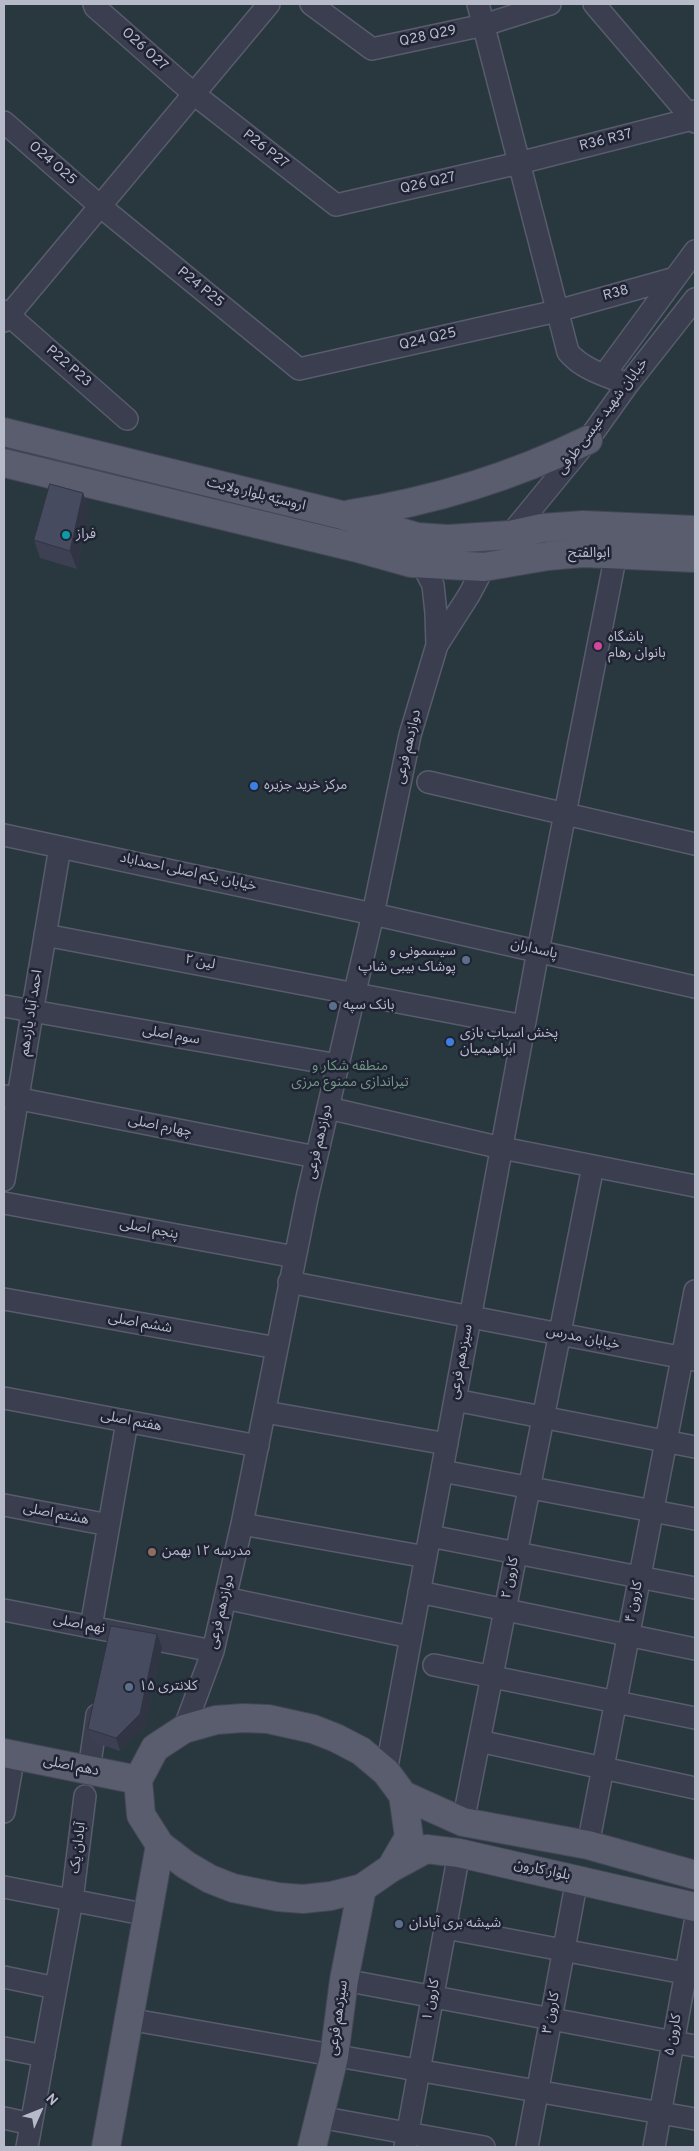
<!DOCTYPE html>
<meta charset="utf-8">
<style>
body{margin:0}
#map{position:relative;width:699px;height:2151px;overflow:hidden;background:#272c3e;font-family:Overpass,sans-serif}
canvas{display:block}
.frame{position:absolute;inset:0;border:5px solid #b7bac9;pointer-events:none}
.north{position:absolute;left:15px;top:2086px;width:50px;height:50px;-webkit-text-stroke:4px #1f2333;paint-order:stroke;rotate:46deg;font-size:14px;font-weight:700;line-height:20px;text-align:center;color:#b7bac9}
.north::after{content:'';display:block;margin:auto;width:18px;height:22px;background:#b7bac9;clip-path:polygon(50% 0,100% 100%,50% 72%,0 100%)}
</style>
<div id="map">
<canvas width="699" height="2151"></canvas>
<div class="frame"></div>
<div class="north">N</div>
</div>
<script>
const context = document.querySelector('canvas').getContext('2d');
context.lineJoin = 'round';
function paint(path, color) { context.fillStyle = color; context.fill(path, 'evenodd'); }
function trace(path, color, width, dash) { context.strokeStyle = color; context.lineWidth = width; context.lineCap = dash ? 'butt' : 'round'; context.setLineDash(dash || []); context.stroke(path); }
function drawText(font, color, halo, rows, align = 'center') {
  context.font = font + ' Overpass,"Noto Sans Arabic",sans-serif'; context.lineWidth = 5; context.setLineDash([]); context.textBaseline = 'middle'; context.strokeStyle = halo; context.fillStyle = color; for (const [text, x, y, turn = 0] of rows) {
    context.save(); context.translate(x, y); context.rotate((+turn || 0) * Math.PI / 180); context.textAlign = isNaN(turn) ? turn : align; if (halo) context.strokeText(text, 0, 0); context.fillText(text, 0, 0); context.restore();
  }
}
const green = new Path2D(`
 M4,4h691v2143h-691z`);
const minor = new Path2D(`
 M94,4l1,3 99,87 142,111 183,-42 173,-44 3,-8
 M311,4l61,45 112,-24 66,-21
 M478,4l90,348c15,18 39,24 60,32
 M594,4l101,118
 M4,122l96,84 199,163 258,-58 118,-33
 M4,311l123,108
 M4,321l265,-317
 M604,375l91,-124
 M510,535l78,-95 40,-56 67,-85
 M422,564l11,21 3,28 1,32
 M428,782l267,62
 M4,835l369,79 322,73
 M45,935l479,91
 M4,1006l334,59
 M5,1096l311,61
 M328,1108l174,40 193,38
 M4,1180l56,-333
 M4,1203l291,54
 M289,1282l406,78
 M4,1299l273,49
 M4,1398l254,48
 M455,1400l240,47
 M265,1412l182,32
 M442,1471l253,48
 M4,1505l105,20
 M242,1524l184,33
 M430,1536l265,52
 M419,1592l276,57
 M225,1598l185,39
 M4,1610l209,41
 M91,1627l36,-205
 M434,1665l261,53
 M184,1729l29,-78 29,-127 65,-326 66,-284 37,-179 27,-90 32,-50 15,-28
 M479,1741l216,47
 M89,1770l8,-55
 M386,1772l152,-821 78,-397
 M4,1812l7,-40
 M463,1822l130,-656
 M588,1845l107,-554
 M4,1887l144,28
 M446,1928l249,47
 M4,1977l52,11
 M344,1980l351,66
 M128,2019l567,100
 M4,2048l40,8
 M319,2117l165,30
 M4,2118l27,6
 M27,2147l45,-247 13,-104
 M405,2147l54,-294
 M527,2147l50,-268
 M654,2147l41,-224`);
const major = new Path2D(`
 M4,432l338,83 75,22 31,2 62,-4 32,-7 41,-3 112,5
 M4,463l357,86 50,14 73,4 64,-11 35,-3 112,5
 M350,514c84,-13 162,-37 238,-74
 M4,1753l134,27
 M403,1795l60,27 125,23 107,30
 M391,1868l18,-31 -6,-42 -17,-23 -25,-21 -25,-13 -23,-9 -45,-10 -25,-1 -27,2 -32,9 -29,19 -17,32 3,35 19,30 26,20 24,14 23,9 45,9 25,2 28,-3 31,-8 29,-20 35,-19 33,4 236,54
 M106,2147l54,-302
 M312,2147l22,-90 10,-77 18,-92`);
const wall = new Path2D(`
 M83,493l6,19 -12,57 -37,-11 -6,-18z
 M157,1634l5,13 -17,80 -25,24 -27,-9 -5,-13z`);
const shadedWall = new Path2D(`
 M83,493l6,19 -12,57 -7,-18z
 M157,1634l5,13 -17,80 -25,24 -4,-13z`);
const building = new Path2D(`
 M50,484l33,9 -13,58 -36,-11z
 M111,1626l46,8 -17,80 -24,24 -28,-9z`);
const markers = [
 [66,535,5,"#0f9aa8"],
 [598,646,5,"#d1479c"],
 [254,786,5,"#3f7fe0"],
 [466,960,5,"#5c6f8a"],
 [333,1006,5,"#5c6f8a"],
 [450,1042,5,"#3f7fe0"],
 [152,1552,5,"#8d6e63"],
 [129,1687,5,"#5c6f8a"],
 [399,1924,5,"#5c6f8a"]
];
const streetNames = [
 ["Q28 Q29",428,37,-12],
 ["O26 O27",144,50,42],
 ["R36 R37",606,141,-14],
 ["P26 P27",265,150,38],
 ["O24 O25",52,164,41],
 ["Q26 Q27",428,184,-13],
 ["P24 P25",200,288,39],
 ["R38",616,294,-15],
 ["Q24 Q25",428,340,-13],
 ["P22 P23",68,367,41],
 ["خیابان شهید عیسی طرفی",603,417,-53],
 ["اروسیّه بلوار ولایت",256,495,14],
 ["ابوالفتح",589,554],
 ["دوازدهم فرعی",409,747,-77],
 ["خیابان یکم اصلی احمداباد",188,873,12],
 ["پاسداران",534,950,13],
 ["لین ۲",200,963,11],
 ["احمد آباد یازدهم",32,1013,-81],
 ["سوم اصلی",171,1036,10],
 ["چهارم اصلی",160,1127,11],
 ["دوازدهم فرعی",320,1142,-77],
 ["پنجم اصلی",149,1230,11],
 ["ششم اصلی",140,1324,10],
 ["خیابان مدرس",583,1339,11],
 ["سیزدهم فرعی",462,1362,-79],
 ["هفتم اصلی",131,1422,11],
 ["هشتم اصلی",56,1515,11],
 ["کارون ۲",511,1578,-79],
 ["کارون ۴",635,1602,-79],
 ["دوازدهم فرعی",222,1612,-77],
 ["نهم اصلی",79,1625,11],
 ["دهم اصلی",71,1767,11],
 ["آبادان یک",79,1848,-83],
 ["بلوار کارون",542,1871,12],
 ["کارون ۱",432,2000,-79],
 ["کارون ۳",552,2013,-79],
 ["سیزدهم فرعی",339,2018,-82],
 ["کارون ۵",674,2035,-80]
];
const poiNames = [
 ["فراز",76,535],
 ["باشگاه",608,638],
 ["بانوان رهام",608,654],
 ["مرکز خرید جزیره",264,786],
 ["سیسمونی و",456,952,"right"],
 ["پوشاک بیبی شاپ",456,968,"right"],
 ["بانک سپه",343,1006],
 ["پخش اسباب بازی",460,1034],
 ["ابراهیمیان",460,1050],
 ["مدرسه ۱۲ بهمن",162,1552],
 ["کلانتری ۱۵",139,1687],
 ["شیشه بری آبادان",409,1924]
];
const parkNames = [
 ["منطقه شکار و",350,1067],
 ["تیراندازی ممنوع مرزی",350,1083]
];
paint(green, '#29383f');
trace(minor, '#585c6c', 24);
trace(major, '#444757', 30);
trace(minor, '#3a3e4e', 21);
trace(major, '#595d6e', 28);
paint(wall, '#3c4052');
paint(shadedWall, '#313442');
paint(building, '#464b5f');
trace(building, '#313442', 1);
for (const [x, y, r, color] of markers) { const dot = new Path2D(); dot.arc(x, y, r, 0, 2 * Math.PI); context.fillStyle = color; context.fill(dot); trace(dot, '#1f2333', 2); }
drawText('14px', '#b7bac9', '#1f2333', streetNames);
drawText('14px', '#b7bac9', '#1f2333', poiNames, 'left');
drawText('14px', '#6f9881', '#1f2333', parkNames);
</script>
